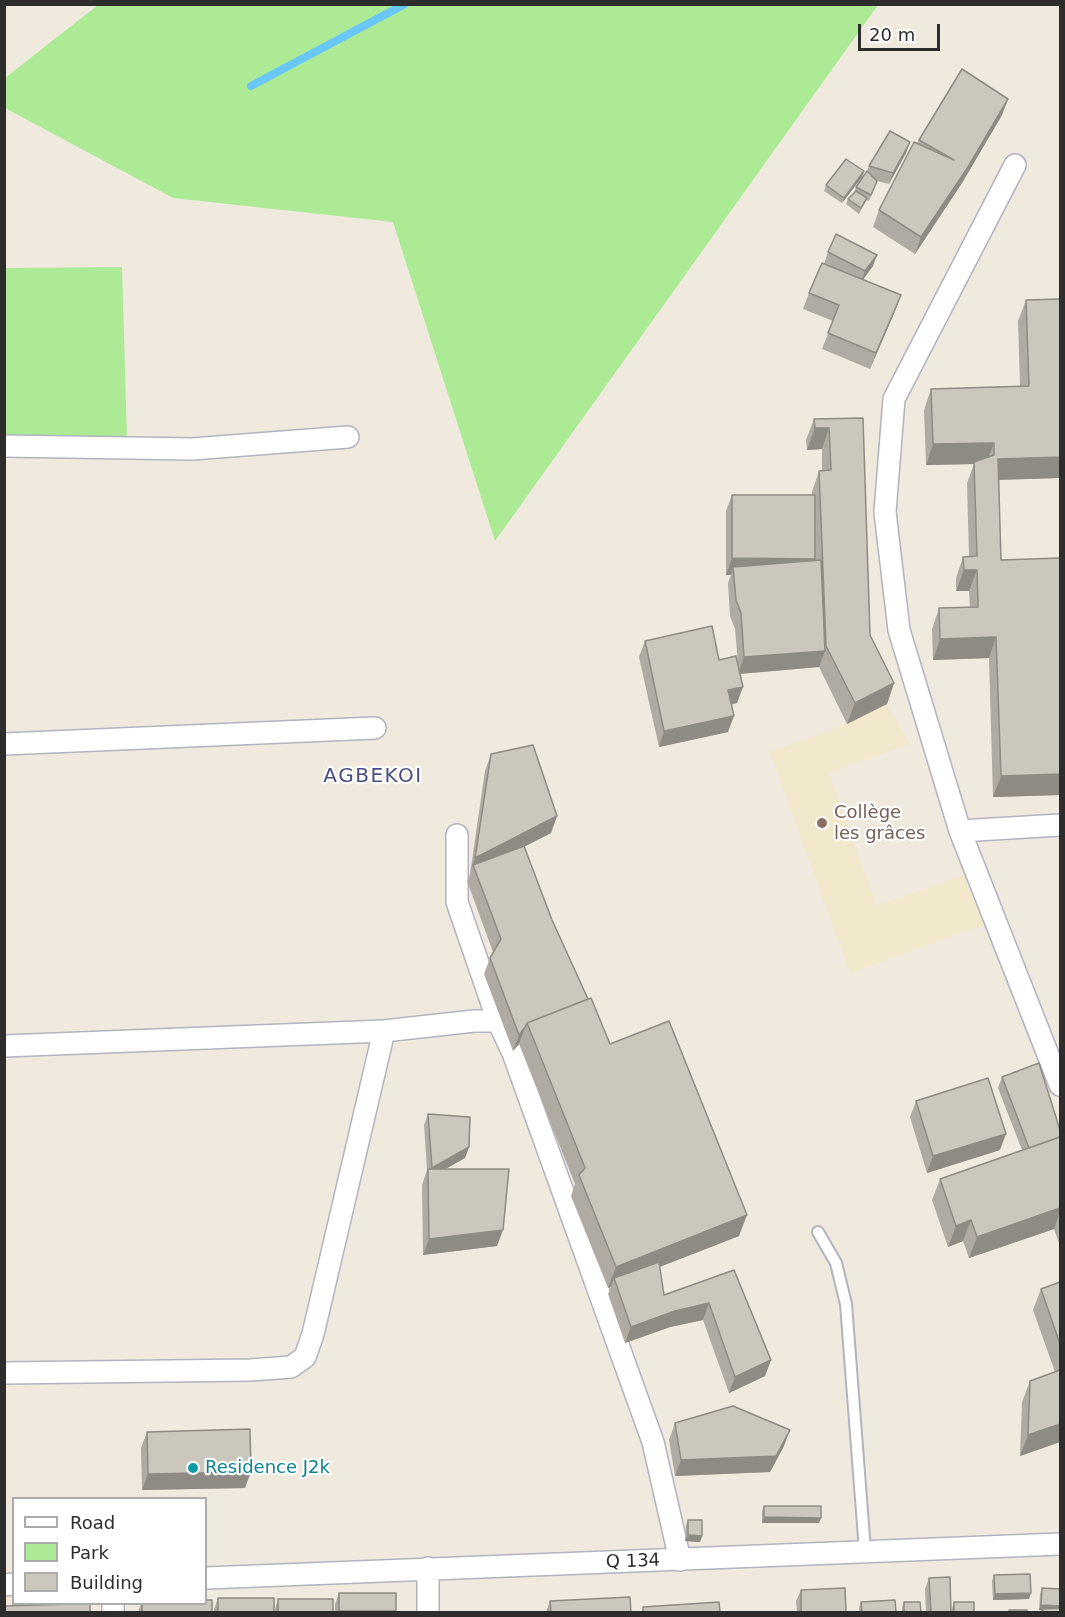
<!DOCTYPE html>
<meta charset="utf-8">
<style>
body{margin:0}
#map{position:relative;width:1065px;height:1617px;overflow:hidden;background:#efe9de;font-family:"DejaVu Sans",sans-serif}
canvas{display:block}
.frame{position:absolute;inset:0;border:6px solid #2d2d2d;pointer-events:none}
.legend{position:absolute;left:12px;top:1497px;width:195px;height:108px;box-sizing:border-box;background:#fff;border:2px solid #ababab;margin:0;padding:8px 10px;list-style:none;font-size:18px;color:#2d2d2d}
.legend li{display:flex;align-items:center;gap:12px;height:30px}
.legend b{width:30px;border:2px solid #ababab}
.scale{position:absolute;left:858px;top:24px;width:82px;height:27px;box-sizing:border-box;border:3px solid #2d2d2d;border-top:0;padding-left:8px;font-size:18px;line-height:21px;white-space:nowrap;color:#2d2d2d;-webkit-text-stroke:4px #fff;paint-order:stroke}
</style>
<div id="map">
<canvas width="1065" height="1617"></canvas>
<div class="frame"></div>
<ul class="legend">
<li><b style="height:8px;background:#fff"></b>Road</li>
<li><b style="height:16px;background:#acea96"></b>Park</li>
<li><b style="height:16px;background:#cbc7bc"></b>Building</li>
</ul>
<div class="scale">20 m</div>
</div>
<script>
const context = document.querySelector('canvas').getContext('2d');
context.lineJoin = 'round';
function paint(path, color) { context.fillStyle = color; context.fill(path, 'evenodd'); }
function trace(path, color, width, dash) { context.strokeStyle = color; context.lineWidth = width; context.lineCap = dash ? 'butt' : 'round'; context.setLineDash(dash || []); context.stroke(path); }
function drawText(font, color, halo, rows, align = 'center') {
  context.font = font + ' "DejaVu Sans",sans-serif'; context.lineWidth = 4.5; context.setLineDash([]); context.textBaseline = 'middle'; context.strokeStyle = halo; context.fillStyle = color; for (const [text, x, y, turn = 0] of rows) {
    context.save(); context.translate(x, y); context.rotate((+turn || 0) * Math.PI / 180); context.textAlign = isNaN(turn) ? turn : align; if (halo) context.strokeText(text, 0, 0); context.fillText(text, 0, 0); context.restore();
  }
}
const education = new Path2D(`
 M887,704l23,40 -81,29 48,133 89,-32 19,51 -135,48 -80,-221 77,-28z`);
const green = new Path2D(`
 M98,5v-1l780,1 -383,536 -102,-319 -220,-24 -168,-90v-30z
 M122,267l5,172 -122,-1 -1,-170z`);
const stream = new Path2D(`
 M251,86l154,-82`);
const lane = new Path2D(`
 M818,1232l18,31 10,41 19,247`);
const street = new Path2D(`
 M1015,165l-121,234 -9,113 14,118 61,201 100,254
 M4,446l188,3 156,-12
 M4,744l371,-16
 M960,831l100,-6
 M457,835v67l41,119
 M4,1046l380,-15 90,-10h24l15,32 140,389 27,118
 M4,1373l246,-3 41,-3 14,-10 8,-23 71,-303
 M428,1568v44
 M206,1578l854,-34
 M4,1585l10,-1
 M113,1604v8`);
const wall = new Path2D(`
 M1002,115l-40,68 -47,71 -42,-27 6,-17 40,-70z
 M910,142l-4,11 -17,31 -12,-3 -2,6 -6,14 -3,-1 -7,14 -13,-10 2,-5 6,-6 2,-6 11,-16 2,-5z
 M864,171l-2,6 -20,26 -18,-12 2,-6z
 M828,252l45,14 -10,14 32,31 -25,58 -48,-20 11,-28 -30,-12 6,-16 15,-29z
 M1060,299v179l-61,2 2,80 59,-2v237l-67,2 -4,-139 -56,2 -1,-31 7,-21 31,-1 -1,-16h-13v-13l7,-21h6l-2,-74 7,-19 -48,1 -2,-55 7,-21 89,-3 -2,-65 8,-21z
 M863,418l7,217 24,48 -7,21 -40,20 -28,-57 -79,7 -3,29 -6,2 -3,27 -69,15 -20,-90 6,-16 74,19 19,3 -3,-34 -5,-13 -2,-33 3,-8h-5v-64l6,-16h80v-3l7,-21h3v-22l-15,1 -1,-10 8,-21z
 M491,754l66,62 -6,17 -27,14 28,73 36,79 22,45 129,192 -80,31 5,28 70,-25 37,90 -6,16 -36,17 -26,-73 -33,7 -45,16 -17,-49 3,-7 -3,1 -37,-92 4,-12 -56,-140 -6,7 -29,-77 6,-16 3,-6 -26,-71 3,-7 15,-103z
 M1002,1077l58,53v116l-6,-17 -85,29 -6,-17 -15,6 -16,-47 8,-21 82,-29 -24,-62z
 M916,1101l84,49 -73,23 -17,-56z
 M428,1114l41,33 -4,11 -20,11 52,77 -74,9 -1,-70 5,-15 -3,-45z
 M1060,1282v160l-40,14 2,-54 8,-21 25,-9 -22,-62 8,-21z
 M675,1423l109,23 -14,26 -95,4 -6,-36z
 M147,1432l98,56 -103,2 -1,-42z
 M764,1506l55,17h-57v-12z
 M688,1520l14,16 -2,6 -15,-1 1,-16z
 M994,1575l35,24 -36,1 -1,-19z
 M929,1578l22,34h-25l-1,-23z
 M1042,1588l18,24h-19l1,-2h-3l1,-16z
 M801,1590l45,22h-49l-1,-11z
 M339,1593l56,19h-60v-8z
 M218,1598l56,14h-60v-3z
 M278,1599l55,13h-59z
 M550,1601l81,11h-85z
 M861,1602l35,10h-37v-4z
 M904,1602l17,10h-19v-4z
 M954,1602l20,10h-22v-4z
 M141,1604h65l6,8h-74z`);
const shadedWall = new Path2D(`
 M1008,99l-6,16 -40,68 -47,71 6,-17z
 M910,142l-4,11 -17,31 4,-11z
 M864,171l-2,6 -20,26 2,-5z
 M877,255l-4,11 -12,16 4,-11z
 M901,295l-6,16 -25,58 6,-16z
 M815,428h14l-7,21 -15,1z
 M994,443l-8,21 -12,-2v2l-48,1 7,-21z
 M1060,457v21l-70,2 8,-21z
 M732,558l83,1 -6,16 -76,-8 -2,8h-5z
 M964,570h13l-8,21h-13z
 M996,637l-7,21 -56,2 7,-21z
 M825,651l-6,16 -81,7 6,-17z
 M894,683l-7,21 -40,20 8,-21z
 M743,687l-6,16 -15,3 6,-16z
 M734,716l-6,16 -69,15 5,-16z
 M1060,774v21l-67,2 8,-21z
 M557,816l-6,17 -75,38 -3,-6 -3,9 5,-16z
 M525,1027l-6,17 -6,7 6,-16z
 M1006,1134l-6,16 -73,23 6,-17z
 M469,1147l-4,11 -37,21 4,-11z
 M1060,1208v4l-6,17 -85,29 8,-21z
 M747,1215l-8,21 -123,48 -2,-6 -3,9 -3,1 8,-21z
 M971,1220l-8,21 -15,6 8,-21z
 M503,1230l-6,16 -74,9 6,-16z
 M709,1303l-6,17 -33,7 -45,16 6,-16 44,-16z
 M771,1360l-6,16 -36,17 6,-16z
 M1060,1424v18l-40,14 8,-21z
 M790,1430l-6,16 -14,26 -95,4 6,-16z
 M251,1472l-6,16 -103,2 6,-16z
 M764,1517l57,1 -2,5h-57z
 M688,1535l14,1 -2,6 -15,-1z
 M1031,1593l-2,6 -36,1 2,-6z
 M1041,1605l19,1v6l-21,-2z
 M339,1611h57l-1,1h-57z`);
const building = new Path2D(`
 M962,69l46,30 -40,68 -47,70 -42,-27 35,-68 40,18 -35,-20z
 M890,131l20,11 -17,31 -24,-7z
 M846,159l18,12 -20,27 -18,-13z
 M867,171l10,10 -6,14 -15,-8z
 M856,191l11,7 -6,10 -13,-9z
 M836,234l41,21 -12,16 -37,-19z
 M822,263l79,32 -25,58 -48,-20 11,-28 -30,-12z
 M1060,299v158l-62,2 3,101 59,-2v216l-59,2 -5,-139 -56,2 -1,-31 39,-1 -1,-37h-13l-1,-13 14,-1 -3,-94 20,-7v-12l-61,1 -2,-55 98,-3 -3,-86z
 M863,418l7,217 24,48 -39,20 -29,-57 -7,-175 12,-1 -2,-42h-14l-1,-9z
 M732,495h83v64l-83,-1z
 M821,560l4,91 -81,6 -3,-44 -5,-13 -3,-33z
 M712,626l7,34 17,-4 7,31 -15,3 6,26 -70,15 -19,-90z
 M533,745l24,71 -82,42 16,-104z
 M524,846l28,74 36,79 -61,24 -2,4 -6,8 -29,-77 11,-19 -28,-74z
 M591,998l19,46 59,-23 78,194 -131,52 -37,-92 6,-7 -58,-145z
 M1039,1063l21,67v7l-31,11 -27,-71z
 M988,1078l18,56 -73,22 -17,-55z
 M428,1114l42,3 -1,30 -37,21z
 M1060,1137v71l-83,29 -6,-17 -15,6 -16,-47z
 M428,1169h81l-6,61 -74,9z
 M659,1262l5,33 70,-25 37,90 -36,17 -26,-74 -34,8 -44,16 -17,-49z
 M1060,1282v62l-19,-55z
 M1060,1370v54l-32,11 2,-54z
 M733,1406l57,24 -14,26 -95,4 -6,-37z
 M250,1429l1,43 -103,2 -1,-42z
 M764,1506h57v12l-57,-1z
 M688,1520h14v16l-14,-1z
 M1030,1574l1,19 -36,1 -1,-19z
 M950,1577l1,35h-20l-2,-34z
 M845,1588l1,24h-45v-22z
 M1042,1588l18,1v17l-19,-1z
 M339,1593h57v18h-57z
 M630,1597l1,15h-80l-1,-11z
 M218,1598h56v14h-56z
 M278,1599h55v13h-55z
 M206,1600h6v12h-70v-8h64z
 M895,1600l1,12h-34l-1,-10z
 M719,1602l1,10h-77v-5z
 M904,1602h16l1,10h-17z
 M954,1602h20v10h-20z
 M76,1604h14v8h-86v-6z
 M1060,1608v4h-17l-1,-3z
 M1009,1610h18v2h-18z`);
const markers = [
 [822,823,6,"#8d6e63"],
 [193,1468,6,"#0f9aa8"]
];
const educationNames = [
 ["Collège",834,813],
 ["les grâces",834,834]
];
const cultureNames = [
 ["Residence J2k",205,1468]
];
const streetNames = [
 ["Q 134",633,1562,-2]
];
const neighbourhoodNames = [
 ["AGBEKOI",373,777]
];
paint(education, '#f2e9cc');
paint(green, '#acea96');
trace(stream, '#69c7f9', 8);
trace(lane, '#b2b3c1', 14);
trace(street, '#b2b3c1', 24);
trace(lane, '#fff', 10);
trace(street, '#fff', 21);
paint(wall, '#afaba2');
paint(shadedWall, '#8e8b84');
paint(building, '#cbc7bc');
trace(building, '#8e8b84', 1.5);
for (const [x, y, r, color] of markers) { const dot = new Path2D(); dot.arc(x, y, r, 0, 2 * Math.PI); context.fillStyle = color; context.fill(dot); trace(dot, '#fff', 2); }
drawText('18px', '#785e54', '#fff', educationNames, 'left');
drawText('18px', '#0d838f', '#fff', cultureNames, 'left');
drawText('18px', '#2d2d2d', '#fff', streetNames);
context.letterSpacing = '1.5px';
drawText('20px', '#484e82', '#fff', neighbourhoodNames);
context.letterSpacing = '0px';
</script>
